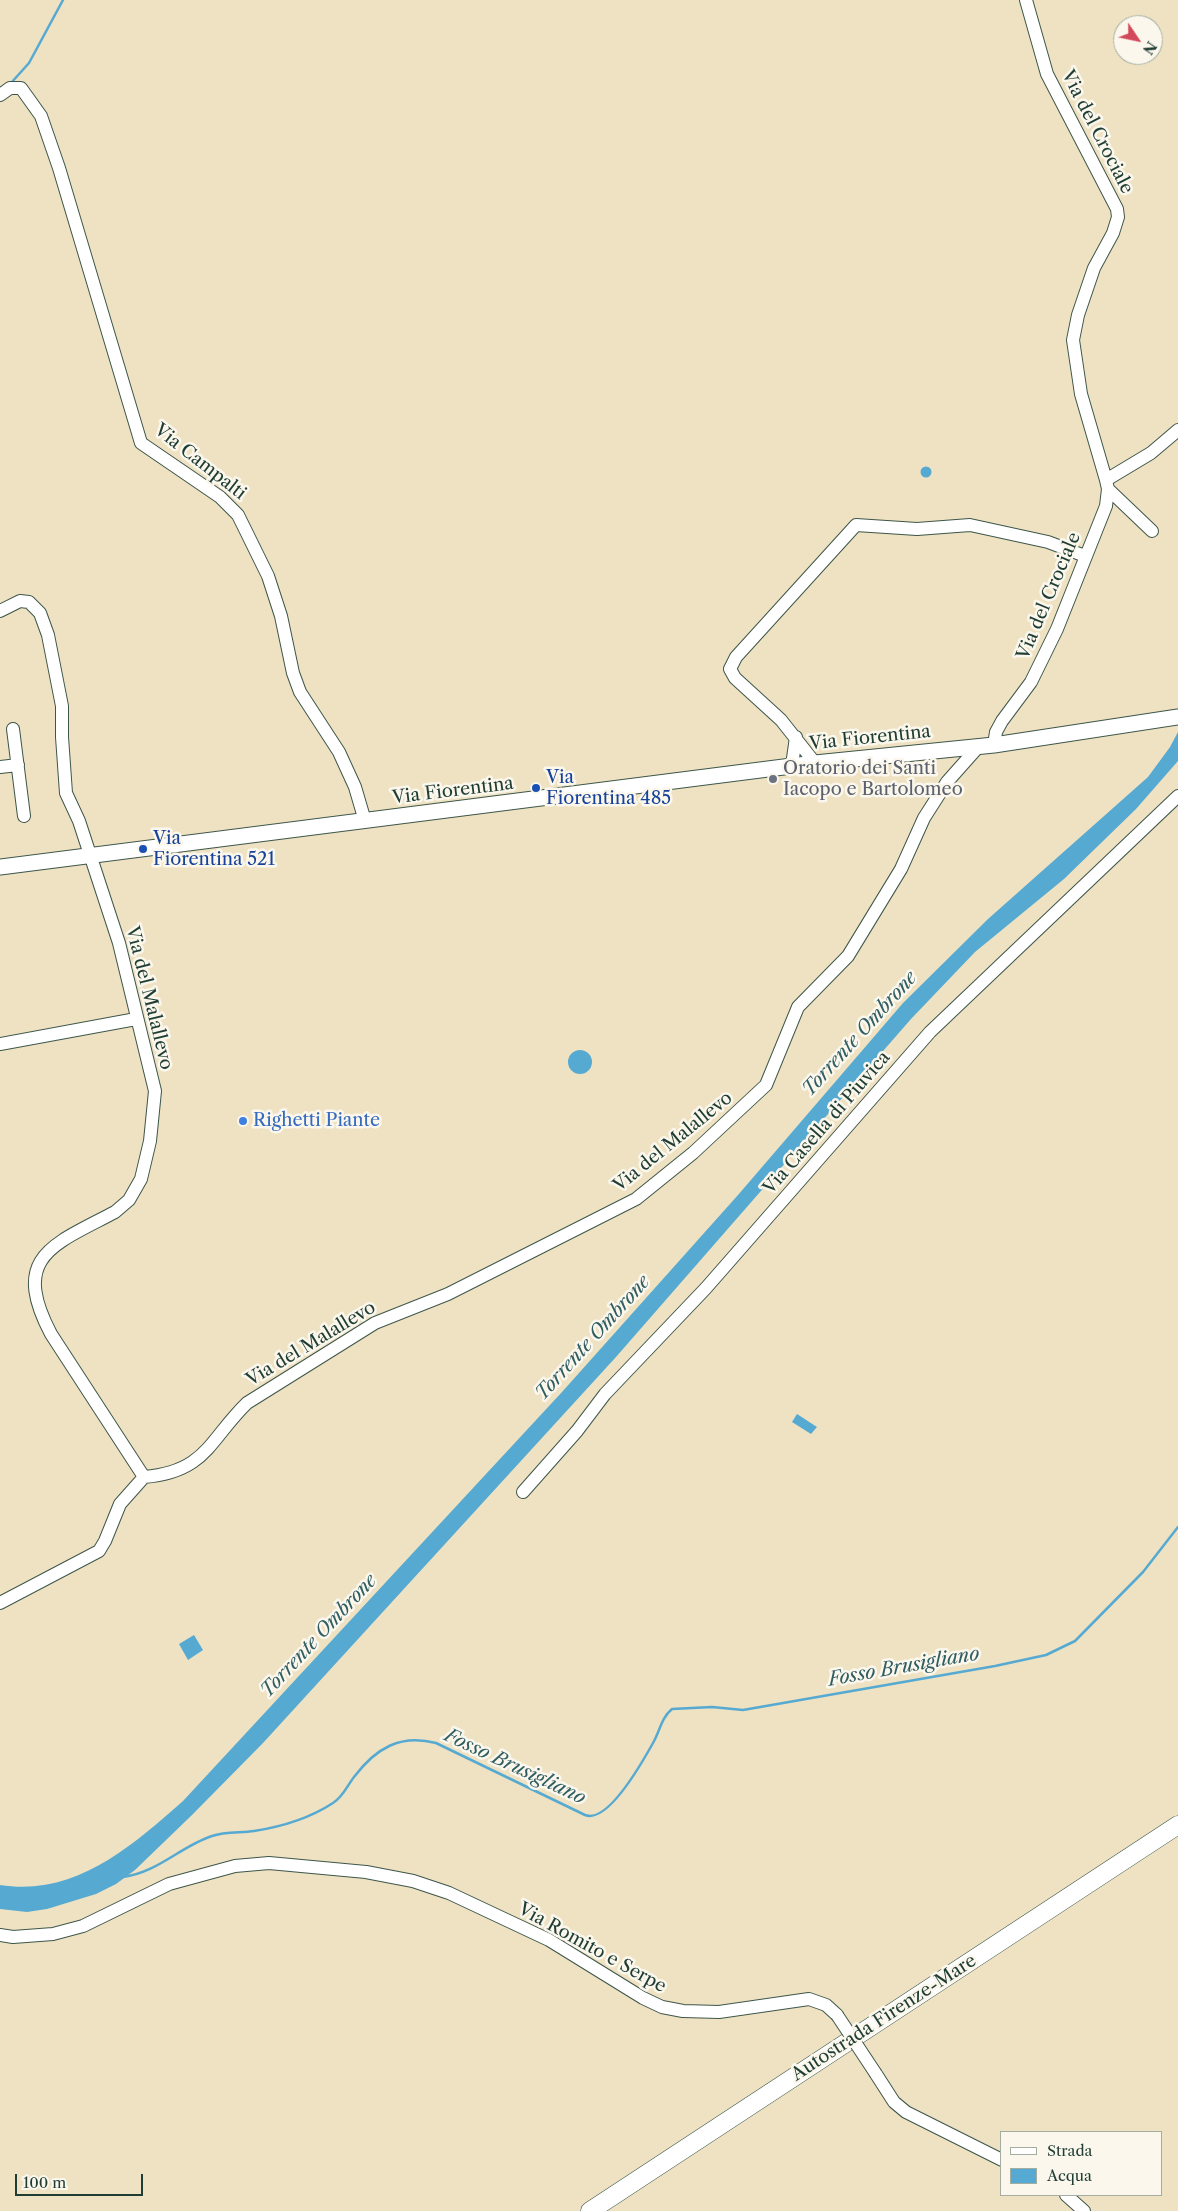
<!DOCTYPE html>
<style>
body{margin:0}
#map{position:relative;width:1178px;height:2211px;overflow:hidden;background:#eee2c3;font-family:"Libre Caslon Text",serif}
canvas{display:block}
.legend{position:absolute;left:1000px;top:2131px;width:162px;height:65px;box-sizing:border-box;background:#fbf7ec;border:1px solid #a3ada2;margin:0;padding:6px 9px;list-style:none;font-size:15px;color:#1f3d34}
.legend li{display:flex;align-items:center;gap:10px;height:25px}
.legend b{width:25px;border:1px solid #a3ada2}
.north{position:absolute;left:1113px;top:15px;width:50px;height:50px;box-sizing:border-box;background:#fbf7ec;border:1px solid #a3ada2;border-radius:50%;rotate:124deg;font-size:14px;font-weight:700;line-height:20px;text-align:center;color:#1f3d34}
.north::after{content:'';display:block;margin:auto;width:18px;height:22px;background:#d1495b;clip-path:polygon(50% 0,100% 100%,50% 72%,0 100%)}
.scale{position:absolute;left:15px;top:2174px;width:128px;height:22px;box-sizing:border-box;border:2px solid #1f3d34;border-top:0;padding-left:6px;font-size:15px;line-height:18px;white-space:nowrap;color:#1f3d34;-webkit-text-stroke:4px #fbf7ec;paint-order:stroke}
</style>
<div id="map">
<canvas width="1178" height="2211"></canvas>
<ul class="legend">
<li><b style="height:6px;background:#fff"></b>Strada</li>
<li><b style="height:14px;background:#56aad2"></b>Acqua</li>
</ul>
<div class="north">N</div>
<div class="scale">100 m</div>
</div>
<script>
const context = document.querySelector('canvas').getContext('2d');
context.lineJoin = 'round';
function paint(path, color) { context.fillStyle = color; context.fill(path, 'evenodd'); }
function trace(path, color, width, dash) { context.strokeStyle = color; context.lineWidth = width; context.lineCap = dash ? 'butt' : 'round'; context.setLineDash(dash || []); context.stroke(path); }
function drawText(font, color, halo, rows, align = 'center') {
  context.font = font + ' "Libre Caslon Text",serif'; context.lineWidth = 5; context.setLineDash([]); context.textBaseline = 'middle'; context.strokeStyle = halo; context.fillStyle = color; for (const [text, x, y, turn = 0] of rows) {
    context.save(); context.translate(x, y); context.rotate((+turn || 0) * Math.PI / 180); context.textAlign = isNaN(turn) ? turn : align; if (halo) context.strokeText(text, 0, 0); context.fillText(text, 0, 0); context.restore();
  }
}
const water = new Path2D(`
 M920.5 472a5.5 5.5 0 1 1 11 0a5.5 5.5 0 1 1-11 0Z
 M1178,732v29l-42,48 -72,70 -89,73 -64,67 -295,338 -353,386 -71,72 -57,55 -19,14 -20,10 -49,15 -20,3 -27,-3v-24c74,12 131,-38 183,-84l379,-409 176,-197 165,-192 85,-84 160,-142 22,-30z
 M568 1062a12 12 0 1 1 24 0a12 12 0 1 1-24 0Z
 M797,1414l20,13 -6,7 -19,-12z
 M194,1635l9,15 -15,10 -9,-16z`);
const stream = new Path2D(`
 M11,83l18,-20 34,-63
 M123,1877c34,-4 58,-31 89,-41 13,-5 29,-3 42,-5 26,-4 56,-13 79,-28 10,-6 14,-17 21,-26 22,-29 46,-43 82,-34l149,72c23,9 58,-54 68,-72 7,-12 8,-25 19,-34l40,-2 31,3 252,-44 51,-11 29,-14 68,-69 35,-45`);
const minor = new Path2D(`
 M0,95l10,-7h11l20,28 18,52 82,275 79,54 18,18 30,61 13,40 12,57 7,19 39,60 16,35 10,34
 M1106,480l45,-27 27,-23
 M1108,489l44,42
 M0,611l20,-10 9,1 11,11 8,22 14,71v31l4,56 13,28 40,122 36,148 -5,50 -9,38 -12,21 -14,12c-62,33 -105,44 -64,122l93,143c62,-5 65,-37 103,-74l128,-80 73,-29 188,-95 57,-46 73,-68 32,-78 50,-51 53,-87 23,-51 23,-36 32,-36
 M13,729l11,87
 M994,745l2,-13 6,-11 29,-39 26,-53 49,-123 2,-17 -2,-9 -25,-86 -8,-54 5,-25 16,-47 19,-35 5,-16 -1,-8 -70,-135 -21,-74
 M815,763l-34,-43 -46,-42 -5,-9 6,-12 120,-132 61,4 53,-4 78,17 37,14
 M792,765l4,-28
 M0,767l18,-2
 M0,1044l136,-25
 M523,1492l54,-61 28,-37 101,-106 224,-256 248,-236
 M0,1603l99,-52 6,-10 15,-37 24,-27
 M0,1935l13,2 40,-3 30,-8 86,-42 66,-18 34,-3 97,9 47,9 36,12 100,47 94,58 19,9 21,4 36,1 90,-13 17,6 11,10
 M876,2074l18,28 12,10 96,48
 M1066,2195l18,16`);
const major = new Path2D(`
 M0,867l815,-104 179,-18 184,-28`);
const highway = new Path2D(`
 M590,2211l588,-386`);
const minorBridge = new Path2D(`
 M837,2015l39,59`);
const markers = [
 [773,779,5,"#6b7280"],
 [536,788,5,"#1a4fb4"],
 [143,849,5,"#1a4fb4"],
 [243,1121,5,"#3f7fe0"]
];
const streetNames = [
 ["Via del Crociale",1097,132,63],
 ["Via Campalti",200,462,38],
 ["Via del Crociale",1049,596,-67],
 ["Via Fiorentina",870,738,-6],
 ["Via Fiorentina",453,791,-7],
 ["Via del Malallevo",149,998,76],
 ["Via Casella di Piuvica",827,1123,-49],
 ["Via del Malallevo",673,1142,-39],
 ["Via del Malallevo",311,1344,-31],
 ["Via Romito e Serpe",592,1948,29],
 ["Autostrada Firenze-Mare",884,2018,-33]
];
const worshipNames = [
 ["Oratorio dei Santi",783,769],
 ["Iacopo e Bartolomeo",783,790]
];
const transitNames = [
 ["Via",546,778],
 ["Fiorentina 485",546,799],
 ["Via",153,839],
 ["Fiorentina 521",153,860]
];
const shopNames = [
 ["Righetti Piante",253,1121]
];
const waterNames = [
 ["Torrente Ombrone",860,1034,-48],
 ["Torrente Ombrone",593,1338,-48],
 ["Torrente Ombrone",319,1636,-47],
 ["Fosso Brusigliano",904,1667,-10],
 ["Fosso Brusigliano",515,1767,25]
];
paint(water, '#56aad2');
trace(stream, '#56aad2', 2.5);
trace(minor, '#3e5649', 14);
trace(major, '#3e5649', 17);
trace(highway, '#3e5649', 19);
trace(minor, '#fff', 12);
trace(major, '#fff', 15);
trace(highway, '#fff', 18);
trace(minorBridge, '#3e5649', 14, []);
trace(minorBridge, '#fff', 12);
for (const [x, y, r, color] of markers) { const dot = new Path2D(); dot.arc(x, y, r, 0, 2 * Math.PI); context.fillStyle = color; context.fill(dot); trace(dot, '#fbf7ec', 2); }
drawText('18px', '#1f3d34', '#fbf7ec', streetNames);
drawText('18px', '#5b616d', '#fbf7ec', worshipNames, 'left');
drawText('18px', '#164399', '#fbf7ec', transitNames, 'left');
drawText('18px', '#366cbe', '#fbf7ec', shopNames, 'left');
drawText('italic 19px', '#305e63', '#fbf7ec', waterNames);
</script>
